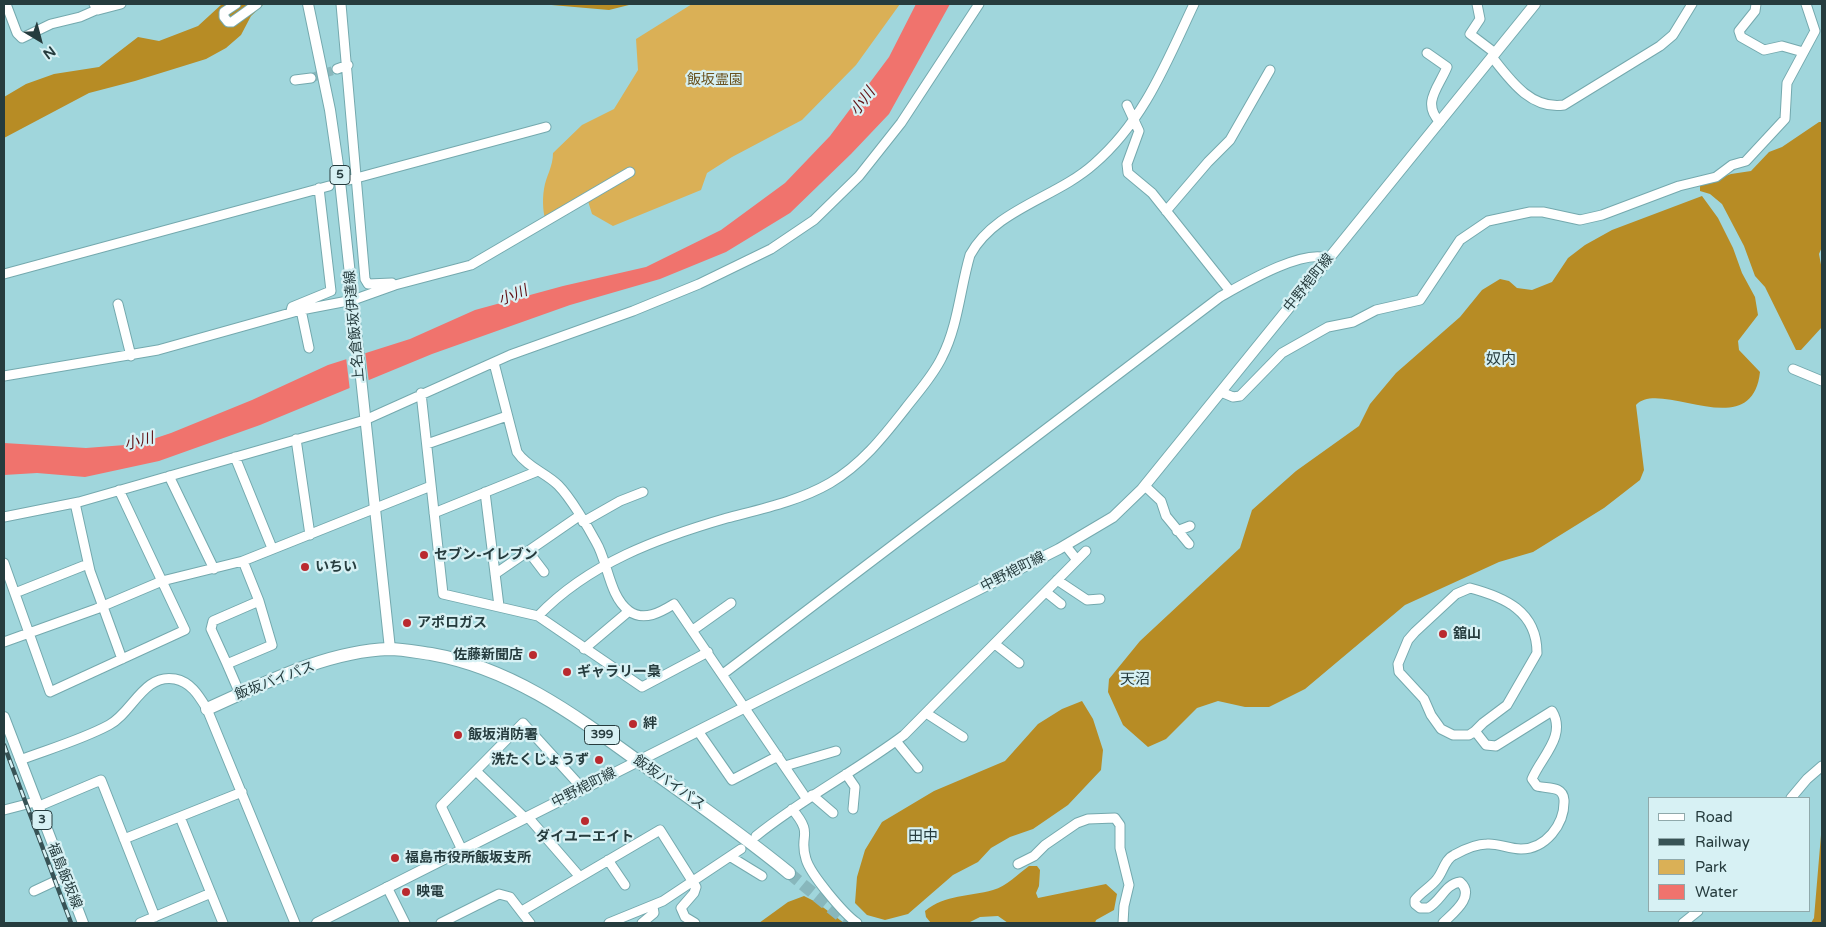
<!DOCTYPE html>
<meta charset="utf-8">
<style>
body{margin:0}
#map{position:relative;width:1826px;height:927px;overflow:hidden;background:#a0d6dc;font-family:"Varela Round",sans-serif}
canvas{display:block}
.frame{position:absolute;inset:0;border:5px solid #263c3e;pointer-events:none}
.legend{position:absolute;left:1648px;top:797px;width:162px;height:115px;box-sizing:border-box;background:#d7f1f4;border:1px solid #90a9ab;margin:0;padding:6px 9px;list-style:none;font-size:15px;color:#263c3e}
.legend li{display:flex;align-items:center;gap:10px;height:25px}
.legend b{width:25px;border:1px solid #90a9ab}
.north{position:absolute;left:15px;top:15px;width:50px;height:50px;-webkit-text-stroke:4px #d7f1f4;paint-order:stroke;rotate:143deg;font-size:14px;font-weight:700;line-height:20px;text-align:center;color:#263c3e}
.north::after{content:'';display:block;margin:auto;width:18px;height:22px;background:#263c3e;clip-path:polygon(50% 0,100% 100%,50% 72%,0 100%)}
</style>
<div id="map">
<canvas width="1826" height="927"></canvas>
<div class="frame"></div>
<ul class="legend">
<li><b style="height:6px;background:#fff"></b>Road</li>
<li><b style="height:6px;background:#385356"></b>Railway</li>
<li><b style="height:14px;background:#dab056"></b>Park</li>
<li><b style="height:14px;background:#f0736d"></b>Water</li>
</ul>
<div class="north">N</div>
</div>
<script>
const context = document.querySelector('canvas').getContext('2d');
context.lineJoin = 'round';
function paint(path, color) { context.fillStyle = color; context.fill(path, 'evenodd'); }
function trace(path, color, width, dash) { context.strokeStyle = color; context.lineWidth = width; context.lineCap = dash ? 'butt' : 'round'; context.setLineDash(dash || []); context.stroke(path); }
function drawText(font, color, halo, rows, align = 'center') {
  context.font = font + ' "Varela Round","Noto Sans JP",sans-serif'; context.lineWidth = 4.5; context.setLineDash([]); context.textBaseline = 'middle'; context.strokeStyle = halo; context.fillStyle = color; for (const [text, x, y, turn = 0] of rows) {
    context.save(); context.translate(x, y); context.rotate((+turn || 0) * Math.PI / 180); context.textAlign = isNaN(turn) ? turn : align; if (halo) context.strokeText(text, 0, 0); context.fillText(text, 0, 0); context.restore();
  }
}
const green = new Path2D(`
 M692,4h208l-44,61 -54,55 -70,37 -25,16 -6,17 -88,36 -21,-12 -4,-13 -41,25c-4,-11 -5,-25 -3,-37 2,-13 9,-22 9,-36l29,-28 32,-16 24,-39 -2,-31z`);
const forest = new Path2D(`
 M222,4h42l-13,12 -10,19 -15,13 -20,11 -71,22 -46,12 -85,45v-41l22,-13 28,-10 45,-7 39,-30 21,4 39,-15z
 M540,4h93l-24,6z
 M1819,122h3v125l-3,7 3,16v57l-21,23h-5l-31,-63 -10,-11 -11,-30 -22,-42 -12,-10 -10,-3v-6l31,-11 20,-3 18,-19 13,-5z
 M1702,196l16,22 15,30 9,25 13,24 3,18 -20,26 1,9 21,22c-8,74 -100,6 -124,33l8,65 -4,10 -36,28 -71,44 -34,10 -94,43 -100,84 -36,18h-24l-27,-6 -21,7 -31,31 -18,8 -25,-22 -15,-33 1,-13 31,-38 100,-93 12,-38 44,-39 63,-45 11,-22 26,-31 64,-56 22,-27 18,-11 9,2 8,7 15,2 20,-8 16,-24 17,-13 27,-15z
 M1082,701l11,18 10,31 -2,20 -33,35 -35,24 -23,8 -19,11 -13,14 -25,13 -45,39 -23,6 -18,-5 -12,-12 2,-26 8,-27 17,-28 52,-31 71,-30 33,-37 24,-15z
 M1822,823v100h-11l3,-5z
 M1029,866h8l3,4 -1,16 -3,7 2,5 68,-14 11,10 -3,16 -18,10 -1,3h-87l-10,-7 -18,1 -12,6h-37l-5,-6 -1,-6c21,-17 44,-14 68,-21 14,-4 25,-16 36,-24z
 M804,896l12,6 28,21h-85l29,-21z`);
const water = new Path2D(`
 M916,4h34l-61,110 -38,40 -61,59 -64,39 -66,27 -90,26 -138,49 -172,71 -101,36 -74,16 -48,-4 -33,2v-32l82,5 52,-4 33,-11 81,-33 76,-35 82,-26 65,-29 88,-24 83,-19 75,-37 64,-47 45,-47 59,-79z`);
const pier = new Path2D(`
 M365,351l4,32 -19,8 -4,-34z`);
const minorTunnel = new Path2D(`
 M311,78l26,-9`);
const highwayTunnel = new Path2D(`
 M789,873l60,50`);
const minor = new Path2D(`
 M6,4l11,29 5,5 29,-14 29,-7 16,-7
 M94,4l4,6 23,-6
 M236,4l-12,8v5l4,5h4l25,-18
 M341,4l24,275 3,5 24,-1
 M1477,4l3,15 -10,15 25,19
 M1756,4l-1,7 -16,20 2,6 23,13 18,-4 21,6
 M1427,53l20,14c-8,20 -26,36 -7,55
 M1492,57c18,23 39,53 72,48l96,-59 13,-11 19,-31
 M337,69l11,-4
 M295,80l16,-2
 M1127,105l12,26 -12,33 1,9 24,20 78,98
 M349,180l197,-53
 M1166,211l42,-49 22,-22 40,-70
 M4,274l325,-88
 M118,304l13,52
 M301,310l8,38
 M291,311l1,-4 39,-16 -12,-103
 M494,363l23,89c10,15 29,21 41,33 12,12 30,42 38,57 12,20 13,54 33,69 15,11 32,1 45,-7l132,194
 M1793,369l29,12
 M4,376l154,-26 143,-40 52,-10 42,-15 76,-20 159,-93
 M1221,392l12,5 7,-1 42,-43 46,-26 25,-5 23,-12 44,-10 40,-60 28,-19 42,-9h13l37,8 22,-5 77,-29 37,-9 16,-12 14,-4 39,-42 2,-36 28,-52 -9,-27
 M421,393l22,201 95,22 104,71 66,-35
 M296,439l14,96
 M427,444l80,-28
 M235,457l37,91
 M169,476l45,93
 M1145,486l16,15 5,15 23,28
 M485,492l14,114
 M75,503l15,68 32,88
 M434,513l104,-42
 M4,517l75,-15 286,-82 145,-65 123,-44 66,-27 72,-35 43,-29 45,-44 42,-53 78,-119
 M583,522l37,-21 23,-9
 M1177,531l13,-5
 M1066,546l11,14
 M528,551l16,21
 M243,561l16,40 13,44 -45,19 -16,-35 2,-8 46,-20
 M4,563l46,129 135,-62 -66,-140
 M495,574l84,-58
 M1057,580l30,20 13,-1
 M1470,588c34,9 67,23 67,65l-30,52 -24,18 -8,8 -6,4h-16l-12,-6 -10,-14 -7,-16 -25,-27 -1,-8 10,-24 7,-8 41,-38z
 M1046,592l15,12
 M15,593l73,-29
 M538,616c51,-53 120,-78 189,-98 34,-9 72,-17 103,-35 32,-19 53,-46 75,-74 13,-17 28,-33 37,-52 16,-31 18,-68 28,-102 25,-46 86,-57 124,-91 50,-43 73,-103 100,-160
 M693,630l38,-27
 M4,642l92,-33 66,-28 81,-20 188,-75
 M995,644l24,19
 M584,649l45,-38
 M227,664l13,30
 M723,674l497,-377c23,-13 85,-50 109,-38
 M926,713l37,24
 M698,731l34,49 46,-24
 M896,741l22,27
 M20,760c29,-11 61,-20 89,-35 23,-12 35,-52 66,-46 16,3 24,17 32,30l88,214
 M785,766l51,-15
 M476,771l49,47
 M846,774l9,13 -2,22
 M812,795l21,18
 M1791,798l16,-19 15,-13
 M37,807l64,-27 54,137
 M792,809c23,27 6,25 14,50 4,15 38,55 51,64
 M4,810l31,-8
 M180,817l43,106
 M528,817l52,60
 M756,836c47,-38 100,-65 148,-101l182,-184
 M124,839l118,-47
 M462,850l-21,-44 82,-83 60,66
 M731,857l31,19
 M608,860l17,25
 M1018,864l16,-8 11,-11 32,-22 11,-4 27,-1 5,7v23l9,37 -5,21 -1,17
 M387,887l18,36
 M34,891l30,-14
 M522,911l138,-81 36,57 -2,6 -13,15 4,9 10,6
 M140,923l71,-30
 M441,923l58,-29 11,3 20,26
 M609,923l54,-22 78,-52
 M642,923l12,-10 -1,-7
 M1443,923c10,-10 33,-27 17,-41 -15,2 -19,19 -32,26h-8l-5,-4v-4c6,-8 16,-13 22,-21 6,-7 8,-20 17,-24 9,-5 23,-11 33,-11 11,-1 22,5 34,5 24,0 44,-24 43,-49 -1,-15 -17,-11 -27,-14l-5,-7c9,-22 35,-43 20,-68l-56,35 -10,-1 -11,-14
 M1683,923l15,-12`);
const major = new Path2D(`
 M308,4l22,106 9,62 51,477
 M4,717l79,206
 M317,923l742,-374 54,-32 29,-28 393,-485`);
const highway = new Path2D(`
 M207,709c56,-25 119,-58 182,-60 13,0 28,3 42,5 85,15 150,66 218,115 48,34 95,67 140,104`);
const rail = new Path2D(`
 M4,745l67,178`);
const markers = [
 [424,555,5,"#ba2a2f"],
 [305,567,5,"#ba2a2f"],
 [407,623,5,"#ba2a2f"],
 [1443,634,5,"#ba2a2f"],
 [533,655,5,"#ba2a2f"],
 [567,672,5,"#ba2a2f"],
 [633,724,5,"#ba2a2f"],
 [458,735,5,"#ba2a2f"],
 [599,760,5,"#ba2a2f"],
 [585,821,5,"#ba2a2f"],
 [395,858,5,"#ba2a2f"],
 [406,892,5,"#ba2a2f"]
];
const shields = [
 [340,175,20],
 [602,735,35],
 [42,820,20]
];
const shieldNames = [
 ["5",340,175],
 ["399",602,735],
 ["3",42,820]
];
const parkNames = [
 ["飯坂霊園",715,80]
];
const streetNames = [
 ["中野梍町線",1309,283,-51],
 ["上名倉飯坂伊達線",355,326,-95],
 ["中野梍町線",1013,572,-27],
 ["飯坂バイパス",275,681,-21],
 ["飯坂バイパス",669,783,35],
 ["中野梍町線",584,788,-27],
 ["福島飯坂線",64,876,68]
];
const poiNames = [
 ["セブン-イレブン",434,555],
 ["いちい",315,567],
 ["アポロガス",417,623],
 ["舘山",1453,634],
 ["佐藤新聞店",523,655,"right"],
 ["ギャラリー梟",577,672],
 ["絆",643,724],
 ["飯坂消防署",468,735],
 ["洗たくじょうず",589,760,"right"],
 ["ダイユーエイト",585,837,"center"],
 ["福島市役所飯坂支所",405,858],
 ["映電",416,892]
];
const waterNames = [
 ["小川",863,102,-53],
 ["小川",513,296,-22],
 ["小川",139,442,-14]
];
const neighbourhoodNames = [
 ["奴内",1501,360],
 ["天沼",1135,680],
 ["田中",923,837]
];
paint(green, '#dab056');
paint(forest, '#b78c25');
paint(water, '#f0736d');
paint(pier, '#a0d6dc');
trace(minorTunnel, '#88b7bc', 9, [9, 4.5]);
trace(highwayTunnel, '#88b7bc', 12, [12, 6]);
trace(minor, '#74a9ae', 11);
trace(major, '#74a9ae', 12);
trace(highway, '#74a9ae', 14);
trace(minor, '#fff', 9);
trace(major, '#fff', 10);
trace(highway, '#fff', 12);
trace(rail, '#385356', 4.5);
trace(rail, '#d7f1f4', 2.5, [8]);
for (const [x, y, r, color] of markers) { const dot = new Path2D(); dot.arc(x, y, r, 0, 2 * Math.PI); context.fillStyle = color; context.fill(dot); trace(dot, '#d7f1f4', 2); }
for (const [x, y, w] of shields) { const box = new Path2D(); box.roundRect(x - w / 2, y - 9.5, w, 19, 4); context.fillStyle = '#d7f1f4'; context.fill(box); trace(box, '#263c3e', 1); }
drawText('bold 12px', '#263c3e', null, shieldNames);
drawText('14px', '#69521f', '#d7f1f4', parkNames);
drawText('14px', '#263c3e', '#d7f1f4', streetNames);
drawText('bold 14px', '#263c3e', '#d7f1f4', poiNames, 'left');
drawText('italic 15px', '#611215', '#d7f1f4', waterNames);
drawText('15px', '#263c3e', '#d7f1f4', neighbourhoodNames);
</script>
